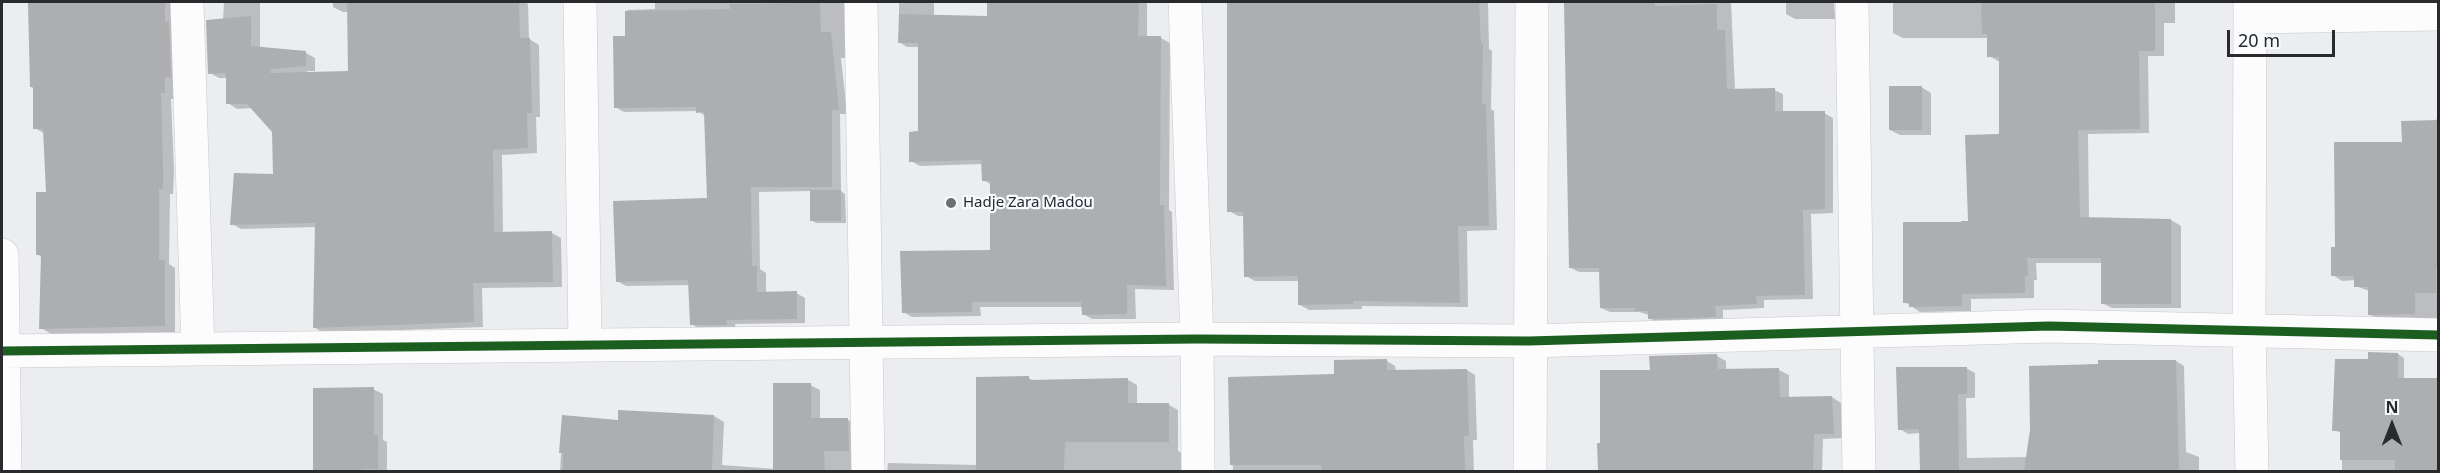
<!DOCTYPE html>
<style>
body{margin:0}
#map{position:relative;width:2440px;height:473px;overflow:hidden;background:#ebedf0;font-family:"Noto Sans",sans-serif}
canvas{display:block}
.frame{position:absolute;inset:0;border:3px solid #292a2d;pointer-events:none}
.north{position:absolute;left:2362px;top:395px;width:60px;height:60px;-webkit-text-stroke:4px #f7faff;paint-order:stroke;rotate:0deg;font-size:16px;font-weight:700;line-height:24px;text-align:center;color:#292a2d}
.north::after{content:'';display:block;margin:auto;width:21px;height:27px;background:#292a2d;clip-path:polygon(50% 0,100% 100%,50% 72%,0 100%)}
.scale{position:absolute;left:2227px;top:30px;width:108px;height:27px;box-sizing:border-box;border:3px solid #292a2d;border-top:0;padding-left:8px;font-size:18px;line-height:21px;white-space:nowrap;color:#292a2d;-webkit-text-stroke:4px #f7faff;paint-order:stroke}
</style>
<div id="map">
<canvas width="2440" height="473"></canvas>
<div class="frame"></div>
<div class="north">N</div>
<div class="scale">20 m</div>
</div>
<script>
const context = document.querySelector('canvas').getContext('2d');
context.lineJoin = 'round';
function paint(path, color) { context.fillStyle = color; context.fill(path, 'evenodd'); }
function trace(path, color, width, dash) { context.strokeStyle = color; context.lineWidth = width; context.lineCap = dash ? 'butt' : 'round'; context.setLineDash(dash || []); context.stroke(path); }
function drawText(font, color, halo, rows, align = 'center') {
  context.font = font + ' "Noto Sans",sans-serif'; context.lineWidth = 4.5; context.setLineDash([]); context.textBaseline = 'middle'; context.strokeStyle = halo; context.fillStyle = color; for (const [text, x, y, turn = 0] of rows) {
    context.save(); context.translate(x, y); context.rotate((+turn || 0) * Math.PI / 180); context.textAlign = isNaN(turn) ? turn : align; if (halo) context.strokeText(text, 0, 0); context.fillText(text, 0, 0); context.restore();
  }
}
const shadow = new Path2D(`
 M30,2h146l-1,97h-4l3,72 -1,23h-3l-1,70 6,4v64l-124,2 -10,-6 1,-71 -5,-3 10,-60 -2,-60 -10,-6v-39l-4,-2z
 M224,2h36v46l46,5 9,5v13h-8v3l42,-1v-61h-6l-10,-5v-5h192l3,2 1,35 10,6 1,72h-4l1,36 -35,2 1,79 49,-1 9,5 1,49 -80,1 1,39 -160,6 -9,-6 2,-100 -75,2 -9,-5 42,-48 -1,-44 -20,-24 -16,1 -9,-6 -1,-25h-8l-9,-5 13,-53z
 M655,2h193l1,56h-8l6,56h-7l1,77 4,3 1,29h-30l-5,-3v-29l-52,1 1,77 6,4v20h30l9,5v25l-70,1 1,5 -36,1 -8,-6 -2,-39 -64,1 -9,-5 92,-82 -4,-83 -7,-5 -74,1 -9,-5 12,-70v-27l28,-1z
 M899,2h35v13l55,3v-16h158v36h14l9,5 -1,167 3,2 2,78 -39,-1 1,30h-44l-9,-5v-7h-103l1,9 -69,1 -9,-5 89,-61v-66l-9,-5v-16l-63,2 -9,-5 8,-28v-86h-12l-8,-5z
 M1228,2h260l1,47 3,2 -1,58 3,2 3,119 -30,1 1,76 -106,-1v3l-53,1 -9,-5v-24h-45l-9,-5 -2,-60h-6l-9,-5z
 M1566,2h165l4,88h39l9,4v19h41l9,5v95l-22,1 2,85 -49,1v8l-41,2v11l-65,2 -9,-5v-3l-10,-3h-29l-9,-4 -1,-36h-21l-8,-4z
 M1786,2h48l1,17h-40l-9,-5z
 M1893,2h282v21h-11v33h-16l1,77 -61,1 1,85 82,1 10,6v82h-69l-10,-5v-40h-66l1,17h-3v18l-63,1v12l-51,1 -15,-10 64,-80 31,-86v-74l-11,-6v-18h-86l-10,-5z
 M2438,46v273h-60l-9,-5v-23l-13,-5v-6l-14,1 -9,-6 4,-27 66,-104 34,-25z
 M1921,87l10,6v42h-31l-10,-5z
 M2398,354l6,4v21l34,1v92h-96v-39l-9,-3 36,-69z
 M1717,356l9,5v10l53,-1 10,5v23l43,-1 9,6 2,35 -20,1 -1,33h-224v-27h4l50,-73z
 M1387,361l8,5 1,5 71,-1 8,5 2,65h-4l1,32h-241l-3,-93 105,-4z
 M2176,361l8,5 2,86 13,5v15h-278l-1,-39 -12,1 -8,-5 66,-61 9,5v25h-9l1,60 61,-1z
 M1029,378l6,4 93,-2 9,5v20h32l9,5v41l6,3v18h-297l1,-9 89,2z
 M810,385l10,5v30h28l10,5v47h-298l3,-55 57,4 94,-5 10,6 -2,43 53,4z
 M373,389l10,5v46l4,2v30h-72l-1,-82z`);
const building = new Path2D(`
 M28,2h137v20h4l2,55h-6v16h-4l2,72v24h-4v71h6v66l-126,3 2,-74h-5v-63h10l-3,-63h-10v-42h-3z
 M347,2h172l1,36h10l2,75h-5l1,35 -35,2 1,82 58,-1 1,51 -80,1 1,39 -161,6 2,-105 -85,2 4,-52 39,1 -1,-42 -25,-28h-21v-31l-18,1 -2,-54 45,-4v30l55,5v15l-34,3 -2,4 78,-2z
 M987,2h152l-1,34h23l-1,169h4l2,81 -39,-1v29l-45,1 -1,-13h-109v10l-70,1 -2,-62 90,-1v-69h-8l-1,-21 -72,2v-30l9,-1v-88h-20l1,-29 88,2z
 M1227,2h252l2,42h2l-1,60h4l3,122h-31l2,77 -107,-2v3l-55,1v-29l-54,1 -1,-65h-16z
 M1564,2h91v4l62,-2v26h8l2,59 48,-1v23h50v98l-22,1 2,85 -49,1 1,8 -42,2 1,11 -68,2v-8h-13v-3h-35l-1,-40h-30z
 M1981,2h174v49h-16l1,78 -62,1 2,87 91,2v85h-70v-46h-74l1,18h-3v17l-63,1v12l-53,1v-4h-6v-81h58v-1h7l-3,-86 34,-1v-77h-12v-23h-5z
 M820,3l1,29h10l8,78h-7v77h-81l1,79h5v26l40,-1v28l-70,1v5h-37l-2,-45 -72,2 -3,-81 94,-3 -3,-86 -8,1v-6l-82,1 -1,-72h12v-25l105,-2v-5z
 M1889,86h33v44h-33z
 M2439,120v148h-3v25h-21v21l-47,1v-28h-14v-11h-23v-29h4l-1,-105h68l-1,-21z
 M810,190h31v31h-31z
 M2368,352l30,1v25h39l2,93h-44v-11h-55v-29h-8l3,-72h33z
 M1717,354l1,15 61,-1 1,29 52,-1 2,38h-20l-1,37h-215l-1,-28h3v-73h50l-1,-14z
 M1387,359v11l80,-1 2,67h-5l1,35h-143l-1,-6h-91l-2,-88 106,-3v-14z
 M2098,360h78l3,111h-155l6,-41 -1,-64 69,-2z
 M1896,367h71v27h-9l1,77h-39l-1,-42 -21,1z
 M1029,376v4l99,-2v25h41v39h-104l-1,29h-88v-94z
 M773,383h38v35h37l1,33h-25l1,20h-52z
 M374,387v48h4v34h-16v2h-49v-83z
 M618,410l96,5 -2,56h-149v-18h-4l3,-38 56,5z`);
const minor = new Path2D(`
 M187,2l11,347
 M580,2l5,343
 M861,2l7,470
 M1185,2l12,337 1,133
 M1852,2l7,470
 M2250,2l-1,328 3,142
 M2251,17l187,-3
 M2,255l3,217
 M2,351l1195,-12 332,2 520,-15 389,9
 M1530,472l2,-470`);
const cycleway = new Path2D(`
 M2,351l1195,-12 332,2 520,-15 389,9`);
const markers = [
 [951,203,6,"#6d6e71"]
];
const poiNames = [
 ["Hadje Zara Madou",963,203]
];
paint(shadow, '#0003');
paint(building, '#acaeb0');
trace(minor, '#c7c8cb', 34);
trace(minor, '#fcfcfd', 33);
trace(cycleway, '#1b5e20', 9);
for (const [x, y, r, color] of markers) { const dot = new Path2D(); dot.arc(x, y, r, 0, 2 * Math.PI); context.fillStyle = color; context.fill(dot); trace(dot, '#f7faff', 2); }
drawText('15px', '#292a2d', '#f7faff', poiNames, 'left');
</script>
